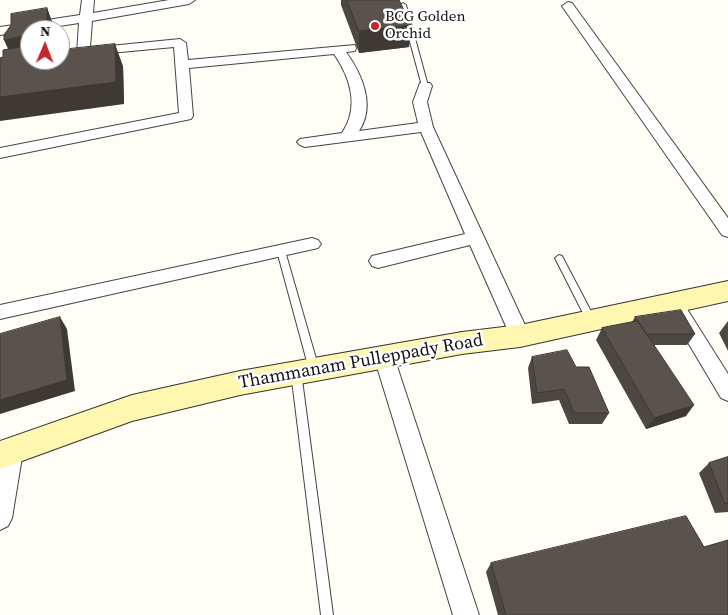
<!DOCTYPE html>
<style>
body{margin:0}
#map{position:relative;width:728px;height:615px;overflow:hidden;background:#fffdf5;font-family:"Source Serif 4",serif}
canvas{display:block}
.north{position:absolute;left:20px;top:20px;width:50px;height:50px;box-sizing:border-box;background:#fff;border:1px solid #a0a0a0;border-radius:50%;rotate:1deg;font-size:14px;font-weight:700;line-height:20px;text-align:center;color:#111}
.north::after{content:'';display:block;margin:auto;width:18px;height:22px;background:#c4262e;clip-path:polygon(50% 0,100% 100%,50% 72%,0 100%)}
</style>
<div id="map">
<canvas width="728" height="615"></canvas>
<div class="north">N</div>
</div>
<script>
const context = document.querySelector('canvas').getContext('2d');
context.lineJoin = 'round';
function trace(path, color, width, dash) { context.strokeStyle = color; context.lineWidth = width; context.lineCap = dash ? 'butt' : 'round'; context.setLineDash(dash || []); context.stroke(path); }
function paint(path, color) { context.fillStyle = color; context.fill(path, 'evenodd'); }
function drawText(font, color, halo, rows, align = 'center') {
  context.font = font + ' "Source Serif 4",serif'; context.lineWidth = 5; context.setLineDash([]); context.textBaseline = 'middle'; context.strokeStyle = halo; context.fillStyle = color; for (const [text, x, y, turn = 0] of rows) {
    context.save(); context.translate(x, y); context.rotate((+turn || 0) * Math.PI / 180); context.textAlign = isNaN(turn) ? turn : align; if (halo) context.strokeText(text, 0, 0); context.fillText(text, 0, 0); context.restore();
  }
}
const service = new Path2D(`
 M403,3l3,2 22,81 -1,1 -5,-1 -22,-81z
 M281,248l4,3 34,118 -2,3 -3,1 -3,-1 -2,-3 -32,-118z
 M559,255l3,1 32,61 1,3 -1,3h-6l-33,-65z
 M296,368l3,1 2,3 32,243h-12l-30,-243 2,-3z`);
const minor = new Path2D(`
 M82,0h12l-1,13 76,-13h26l-6,4 -97,17 -2,27 90,-9 6,4 2,17 167,-15 1,3 -1,3 -9,1c16,22 30,54 13,79l59,-8 -5,-21 7,-19h10l2,3 -5,16 6,25 97,209 -3,6 -7,2 -7,-2 -43,-97 -92,23 -6,-2 -3,-5 3,-5 93,-22 -44,-102 -116,15 -5,-2 -3,-3 3,-3 42,-6c18,-26 8,-56 -8,-79l-145,14 4,48 -2,3 -191,39v-10l179,-35 -5,-66 -96,9 -1,-3 2,-30 -79,12v-8l80,-12z
 M568,2l4,1 156,215v19l-6,-2 -160,-229z
 M312,238l6,2 3,4 -3,4 -318,71v-14z
 M680,306l7,3 41,65v27l-7,-3 -50,-84 2,-5z
 M384,349l7,2 3,6 85,258h-26l-79,-258 3,-6z
 M12,441l8,3 3,7 -11,67 -4,8 -8,4v-74l4,-12z`);
const secondary = new Path2D(`
 M728,281v20l-208,46 -58,7 -222,41 -108,26 -132,48v-28l132,-46 108,-24 222,-39 58,-7z`);
const wall = new Path2D(`
 M341,0h58l12,25 -2,22 -50,6 -18,-48z
 M47,8l8,22h-25v30l93,6 1,38 -121,-47 5,-8z
 M635,317l60,17 -8,11h-33l32,71 -40,13 -50,-89 6,-12 30,-6z
 M728,321v30l-9,-18z
 M532,357l44,10 33,46 -7,11h-33l-10,-24 -27,4 -4,-36z
 M728,457v55l-13,1 -16,-40 10,-10z
 M704,547l24,68h-230l-12,-43 5,-9z`);
const shadedWall = new Path2D(`
 M47,8l8,22h-14z
 M411,25l-2,22 -50,6v-22z
 M22,36l8,17v-1v7l-16,3 -10,-22z
 M115,44l8,22 1,38 -124,17v-24z
 M60,317l7,12 8,62 -75,23v-14z
 M694,405l-8,11 -40,13 8,-11z`);
const building = new Path2D(`
 M347,0h52l12,25 -52,6z
 M47,8v12l-6,10h-11v6h-8l-18,4v-5l7,-10v-11z
 M115,44l1,38 -116,15v-39l3,-1v-7l27,-5v8l-1,1h1v6h30v-10z
 M681,310l14,24h-49l-11,-17z
 M60,317l7,63 -67,20v-66z
 M638,321l56,84 -40,13 -52,-90z
 M567,350l9,17h13l20,46h-35l-10,-24 -27,4 -5,-36z
 M728,457v46l-3,1 -16,-41z
 M686,516l18,31 24,-7v75h-222l-15,-52z`);
const markers = [
 [375,26,5,"#c4262e"]
];
const farPoinames = [
 ["BCG Golden",385,17],
 ["Orchid",385,34]
];
const streetNames = [
 ["Thammanam Pulleppady Road",361,362,-10]
];
trace(service, '#444', 2);
trace(minor, '#444', 2);
trace(secondary, '#333', 2);
paint(service, '#fff');
paint(minor, '#fff');
paint(secondary, '#fff6b0');
paint(wall, '#4d4742');
paint(shadedWall, '#3f3936');
paint(building, '#5a524d');
trace(building, '#3f3936', 1);
for (const [x, y, r, color] of markers) { const dot = new Path2D(); dot.arc(x, y, r, 0, 2 * Math.PI); context.fillStyle = color; context.fill(dot); trace(dot, '#fff', 2); }
drawText('15px', '#111', '#fff', farPoinames, 'left');
drawText('18px', '#111', '#fff', streetNames);
</script>
